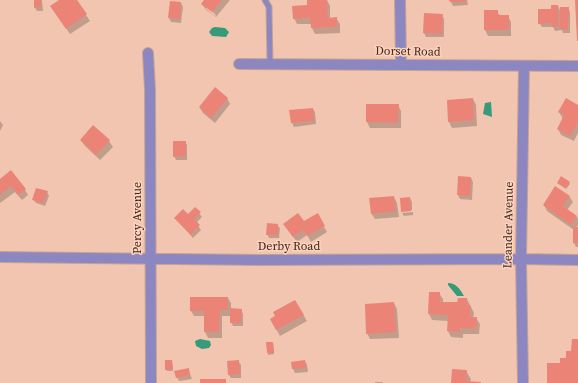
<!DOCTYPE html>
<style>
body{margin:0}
canvas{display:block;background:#f1c5af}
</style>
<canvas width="578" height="383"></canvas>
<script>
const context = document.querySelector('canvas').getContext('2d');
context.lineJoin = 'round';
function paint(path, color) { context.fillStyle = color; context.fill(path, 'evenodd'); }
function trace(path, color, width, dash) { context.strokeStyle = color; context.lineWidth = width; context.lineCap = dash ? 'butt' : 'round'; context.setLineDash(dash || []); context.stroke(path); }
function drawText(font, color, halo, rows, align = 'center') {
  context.font = font + ' "Source Serif 4",serif'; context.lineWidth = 3; context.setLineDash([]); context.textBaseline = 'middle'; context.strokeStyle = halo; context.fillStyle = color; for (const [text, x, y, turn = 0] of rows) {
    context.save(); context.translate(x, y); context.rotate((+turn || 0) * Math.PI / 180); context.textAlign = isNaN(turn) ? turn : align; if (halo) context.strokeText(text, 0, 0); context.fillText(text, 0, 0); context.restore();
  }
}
const water = new Path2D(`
 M215,27l10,1 4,4 -3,5 -14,-1 -3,-4 3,-4z
 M491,102l1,15 -9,-3 2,-11z
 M448,283c8,0 12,6 16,13h-7l-9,-11z
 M200,339l10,2 1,4 -2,3 -7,1 -6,-3 -1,-5z`);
const shadow = new Path2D(`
 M35,0h7l1,11h-6l-2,-3z
 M60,0h16l14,21 -20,13 -15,-22z
 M205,0h25l-14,17 -10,-7 -4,-6zM206,6l10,9 -1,1 -9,-7z
 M327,0l3,6v13l6,-1 4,6v9l-25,1 -3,-6v-4h-15l-3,-6 15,-12z
 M450,0h17l1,5 -15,1z
 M171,2l10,1 2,4 -2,16 -10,-1 -2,-4z
 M558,6l3,6 7,-4 2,4v21h-7l-1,-3 -7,1 -2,-4h-11l-3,-4 13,-13z
 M497,11l3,5h8l3,6v14h-23l-3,-6z
 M442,15l2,4v18h-18l-2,-4z
 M227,98l3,6 -15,19 -12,-10 -3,-5z
 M473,99l3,6 1,21 -25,2 -3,-6z
 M367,105h31l3,6v17h-31l-3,-6z
 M578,106v27l-4,8 -13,-6 -3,-6 5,-10 -4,-7z
 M313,109l2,3 1,12 -22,3 -2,-4z
 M0,121l3,4 -3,6z
 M93,127l16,14 4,6 -13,13 -15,-14 -4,-6z
 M185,142l2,3v15h-11l-2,-4z
 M459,177l12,1 2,4 -1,18 -12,-1 -2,-4z
 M0,180l25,10 3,5 -6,5 -7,-8 -15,11z
 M558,183h11l1,1 -4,5z
 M47,192l2,4 -4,10 -9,-3 -3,-4z
 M569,196l4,6 -6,8 10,7 1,2v6l-2,3h2v19h-2l-2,-4v-13l-27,-19 -3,-6z
 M394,197l3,6 2,14 -24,2 -4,-6z
 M410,198l2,4v8l-10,1v1l-1,-13z
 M195,208l7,9 -6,6 5,7 -8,8 -18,-20 13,-3z
 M413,212v3l-9,1 -2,-3z
 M317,215l10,17 -16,10 -4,-7 -10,7 -9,-12z
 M277,225l3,3 -1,10h-10l-2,-4z
 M430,293h9l4,6v4l15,1 9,-5 7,14 -1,5h3l4,6 -1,10h-16v4l-12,-1 -3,-6v-10l-16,-1 -3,-6z
 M228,298l3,5v6l10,1 2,4v12h-10l-2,-4v-6h-9v22h-14l-3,-6v-16h-11l-3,-5z
 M295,301l12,20 -27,15 -9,-16z
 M394,303l3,6 2,29 -29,1 -3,-6z
 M273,343l1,11 -6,1v-2z
 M172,361l1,10h-6l-1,-2z
 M238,361l3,4v13h-10l-2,-3z
 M305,361l2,4 1,7 -13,1 -2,-4v-6z
 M188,369l4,10 -13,2 -2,-4z
 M466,371l5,8 -1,3 11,1h-29z
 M375,382h7l1,1h-8z`);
const building = new Path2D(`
 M34,0h7v7l-7,1z
 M59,0h18l10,14 -21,15 -16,-23z
 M204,0h18l-10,12 -11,-8z
 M307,0h20l1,18 9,-1v10l-26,1 -1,-10 -17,1 -1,-13 15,-1z
 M449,0h17v2h-16z
 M575,0h3v41h-1z
 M170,1l11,1 -1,17 -12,-1z
 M551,5h7l1,22h-7v-4l-14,1v-15h13z
 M560,7h9l-1,22h-8z
 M484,10h14v5h11v15h-25z
 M424,13l19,1 -1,20 -19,-1z
 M215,87l13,11 -17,20 -12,-11z
 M473,98l1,22 -26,2 -1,-22z
 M566,98l12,7v18l-8,13 -13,-7 7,-14 -6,-3z
 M366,104h33l-1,19 -32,-1z
 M313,108l1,13 -23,2 -2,-13z
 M93,125l17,15 -14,15 -16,-15z
 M173,141h13v15l-13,1z
 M11,170l15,19 -8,6 -7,-9 -11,9v-16z
 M458,176l13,1 -1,19 -13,-1z
 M561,176l9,6 -5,6 -8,-5z
 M555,186l15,10 -7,10 14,10 -6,9 -28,-20z
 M36,188l12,3 -5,12 -11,-3z
 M394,196l2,15 -25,3 -2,-16z
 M410,197l1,14 -10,1 -1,-14z
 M195,207l6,5 -7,7 6,6 -9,10 -17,-17 9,-9 5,5z
 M298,213l6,8 14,-8 7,13 -18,10 -4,-6 -10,7 -10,-13z
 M267,223l11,1v11h-12z
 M573,227h5v16h-5z
 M429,292h11v10h17l1,-4h9v7l4,1 -1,11h7l-1,12 -16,-1v4l-13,-1 1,-16 -20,-1z
 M190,297h38v13h-8l-1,22h-15v-21h-14z
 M295,300l9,15 -28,15 -6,-11 5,-3 -2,-4z
 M394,302l2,30 -30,2 -1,-30z
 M230,308l12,1 -1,14h-11z
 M572,339h6v44h-31v-20h13v-5h6v-7h5z
 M266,342h7l1,11h-7z
 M165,360h7l1,9 -8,1z
 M239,360l1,14 -12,1 -1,-14z
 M305,360l1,8 -14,1 -1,-7z
 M189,368l1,7 -14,3 -2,-7z
 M452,369l15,1 -1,11 15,1v1h-30z
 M200,379h26v4h-26z`);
const service = new Path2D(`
 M265,0l4,7 1,57`);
const minor = new Path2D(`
 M400,0l1,65
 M148,53l2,37 1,293
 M239,64l339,2
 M0,257l259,3 262,-1 57,1
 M523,383l-2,-124 3,-193`);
const streetNames = [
 ["Dorset Road",408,52,1],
 ["Percy Avenue",138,218,-90],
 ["Leander Avenue",509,225,-89],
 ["Derby Road",289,247]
];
paint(water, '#379b7a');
paint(shadow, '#0003');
paint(building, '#ec8377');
trace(service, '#c9a290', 7);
trace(minor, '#c9a290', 12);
trace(service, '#8c87c1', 5);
trace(minor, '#8c87c1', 10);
drawText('12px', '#392820', '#ffd2bc', streetNames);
</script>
